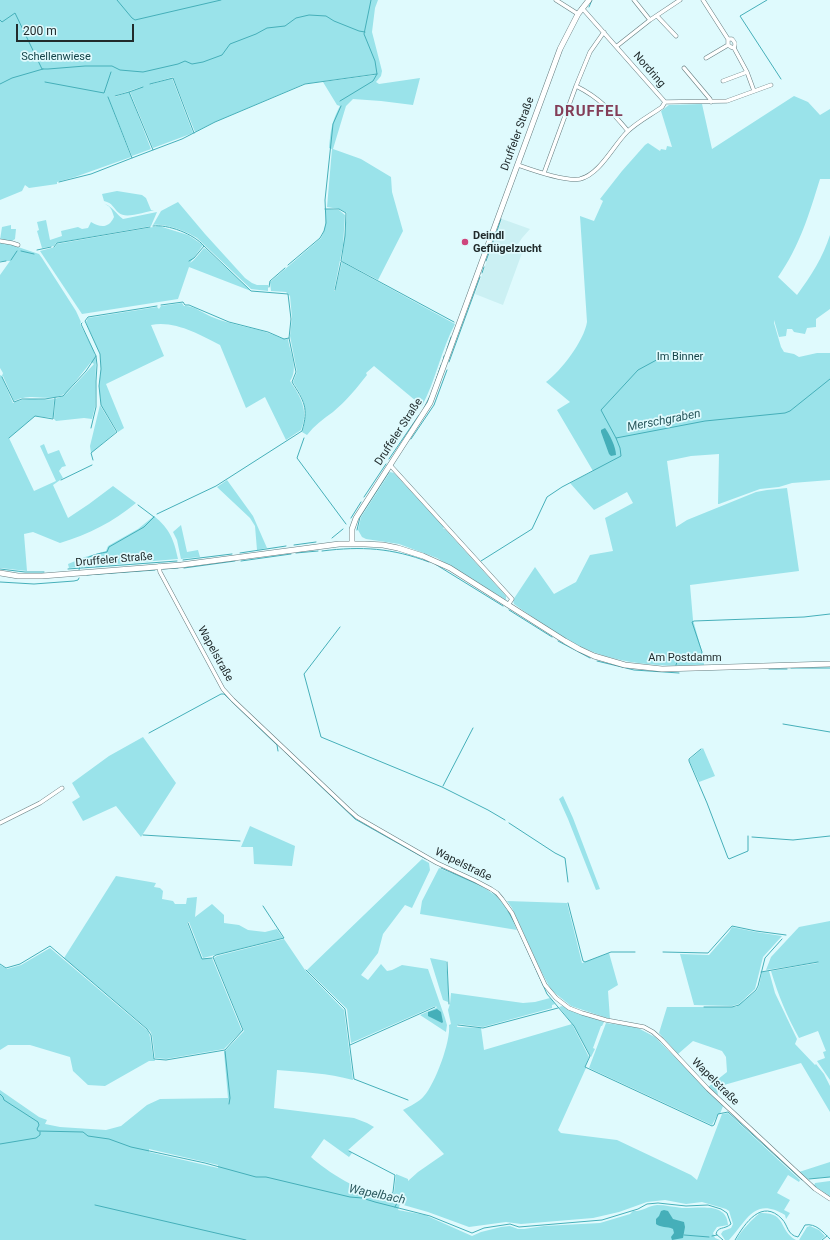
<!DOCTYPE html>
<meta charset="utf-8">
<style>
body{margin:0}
#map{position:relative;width:830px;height:1240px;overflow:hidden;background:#dffafd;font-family:Roboto,sans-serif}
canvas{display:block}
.scale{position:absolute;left:16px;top:24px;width:118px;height:18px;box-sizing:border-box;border:2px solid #212b2c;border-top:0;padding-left:5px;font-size:12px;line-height:14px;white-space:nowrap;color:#212b2c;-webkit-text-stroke:3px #dffafd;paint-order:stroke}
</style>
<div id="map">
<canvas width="830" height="1240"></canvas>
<div class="scale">200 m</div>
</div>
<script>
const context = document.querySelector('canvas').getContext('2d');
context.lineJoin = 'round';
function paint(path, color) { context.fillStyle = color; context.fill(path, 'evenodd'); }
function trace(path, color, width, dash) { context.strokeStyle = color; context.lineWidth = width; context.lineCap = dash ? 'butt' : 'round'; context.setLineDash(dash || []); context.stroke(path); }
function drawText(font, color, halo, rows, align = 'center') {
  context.font = font + ' Roboto,sans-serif'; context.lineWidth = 3.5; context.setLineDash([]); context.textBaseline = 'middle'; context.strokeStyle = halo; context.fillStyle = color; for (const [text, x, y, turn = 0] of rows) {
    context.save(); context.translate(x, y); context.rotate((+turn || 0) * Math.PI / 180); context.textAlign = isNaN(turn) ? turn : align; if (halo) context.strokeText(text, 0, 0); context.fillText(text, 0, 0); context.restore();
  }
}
const built = new Path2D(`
 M502,219l28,10 -8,9 -6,9 6,6 -19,52 -28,-11z`);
const green = new Path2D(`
 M0,0h378l-3,8 -3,24 10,39 -1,5 -5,6 3,2 41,-6 -7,27 -32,-4 -28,-2 -7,7 -13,43 28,10 30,18 1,15 11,39 -25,49 -36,-19 5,-48 -8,-4 -12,-2 5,-58 -3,-1c2,-18 2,-25 11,-42l-3,-1 -14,-23 52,-7v-1l-71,10 -89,38 -20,10 -22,-55 -17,5 -7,3 23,-7 21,55 -40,15 -23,-56 14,-6 -30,10 1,1 14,-5 22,57 -19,7 -24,-58 23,59 -56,20 -18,5v2l-28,4 -4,-3 -3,6 -22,9z
 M794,96l14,6 12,13 10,-6v70h-10c-11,35 -20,67 -42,98l19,18c14,-19 26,-38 33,-60v74l-14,10v8l-9,1 -2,6 -11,-2 -2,-3h-5l-1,7 -7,1 -5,-17v3l7,24 3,5 10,2 5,3 18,-4h13v127l-38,3 -13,4 -19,2 -41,15h-1l1,-50 -28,2 -24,5 9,66 11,-7 69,-28 11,-2 20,-2 12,83 -109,14 3,35 10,35 1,10c-42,2 -84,0 -123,-18 -24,-12 -46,-28 -67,-43l-1,-4 22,-33 19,27 22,-12 14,-27 23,-4 -8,-33 28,-15 -6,-11 -33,18 -24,-27 23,-12 -36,-61 13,-8 -24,-20c15,-11 38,-41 41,-60l-7,-106 14,5 9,-20 -3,-2 22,-28 23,-26 3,-2 12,8 1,-2 5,1 1,-4 5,1 -11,-36 8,-6 33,-1 10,45z
 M117,191l25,4 4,3 5,12h3c-8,2 -29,9 -35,3 -6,-5 -6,-10 -15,-12l-2,-7z
 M178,202l27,32 40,44 7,5 5,2h11v6l-17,-2 -54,-51c-11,-7 -32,-15 -44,-13l8,-14z
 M105,204c8,3 11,10 18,15l34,-7 -6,14 -95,17 -2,3 -12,2 -5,-17 2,-1 -2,-8 9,-2 4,20 12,-4 -1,-5 17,-4 4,2 6,-1 3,-6c10,6 18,6 23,-5 -2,-7 -3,-10 -9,-13z
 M326,209l13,1 6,5 -2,30 -9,46h1l7,-29 113,62c-14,26 -19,56 -33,82l-48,-40 -8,7 1,2c-11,14 -20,25 -34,37 -10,7 -19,14 -26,23l-5,-3c7,-21 3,-32 -9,-50l4,-10 -7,-36 2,-18 -2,-22 -4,-4 -15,-1 -1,-9 51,-44c5,-9 5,-18 5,-29z
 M11,225v4h5l-1,10 -3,2 -12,-1 2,-13z
 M159,226l29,9 15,10 -13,18c6,-4 9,-10 14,-15l2,1 45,42 -62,-24 -11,32 -96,15 -42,-63 15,-4 2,-3z
 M0,243l12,1 3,2 24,8 3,4 34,53 5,11 -1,2 13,25 3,10 -1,48 -3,12 -8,-1 -28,3 -2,-2 1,-20 8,-3 4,-3 27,-29 -3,-2 -24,30c-14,11 -30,2 -44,6 -3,0 -6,2 -9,3l-11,-25 -1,1 11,26c16,-7 25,-2 41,-4l-1,19 -18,-2 -26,22 25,53 22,-10 -16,-35 4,-2 4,10 11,-4 7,16 -4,1 -3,4 4,7 -10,7 15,33 21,-14 24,-18 23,17c-23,19 -47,31 -76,40l-27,-11 -9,2 3,37 -27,-3v-193l2,1 1,-3 -3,-5v-93l10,-14h-10z
 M182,303l2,3c9,-1 19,7 28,11 19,8 40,10 59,17 6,2 12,6 17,5 2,14 11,30 2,42 11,16 19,30 11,49l-15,10 -21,-43 -19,11 -26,-63c-20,-10 -45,-25 -69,-20l13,31 -58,28 18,44 -6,4 -17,-27 -2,-19 2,-17 -1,-15 -13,-29 -1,-3 2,-4 69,-11 2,2 2,-3z
 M100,405l16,27 -25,21 -1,-7z
 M390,472l4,1 50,54 -1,1 1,1h1l61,67v4l-69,-42 -38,-14 -33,-5 -4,-2 -4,-7 3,-13z
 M227,480l26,36 14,32 -10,2 -2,-24 -5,-8 -33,-31z
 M154,516c16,13 20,24 24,43l-109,9 -1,-4 17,-7 21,-6 2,-5 30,-17z
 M181,525l6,27 11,-2 2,7 -19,2 -4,-19 -4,-8z
 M143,737l33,46 -35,54 -25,-31 -33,15 -11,-19 8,-5 -8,-14 37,-27z
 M703,748l12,28 -16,6 -10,-22z
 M563,796l10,22 27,71 -4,1 -28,-71 -9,-20z
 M250,826l45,20 -3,20 -38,-2 -1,-17h-12z
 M422,859l7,4 1,7 -18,38 -7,-3 -22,29 -5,19 -17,22 7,5 13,-16 6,7 5,-1 10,-5 26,4 17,49 2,7 -1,7 -26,-17 16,-7 1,-1 -2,-1 -84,37 -4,-34 -40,-39z
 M439,868c20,9 46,16 61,32 8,9 13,20 17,30l-97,-16 2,-13z
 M116,876l40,7 -2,4 6,1 3,3 -1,8 11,2 2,3h11l1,-6 10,-1 -2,20 17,-13 12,11v8l15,2 9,5 17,2 12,-3 6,9 -80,20 -14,-36 -2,1 15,36 10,-1 30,73 -18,18 -58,10 -11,-1 -3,-23 -2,-4 -86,-73z
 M507,901l60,2 15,60 27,-10 9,32 -10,6 2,28 -39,-13 -20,-16 -11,-21 -28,-61z
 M830,921v159l-13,-19 8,-3 -2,-6 3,-1 -8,-20 -19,7c-12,-22 -21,-43 -28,-67l47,-8v-1l-52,8 5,-13 28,-30z
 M732,927l24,5 26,4 -19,21 -8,32 -16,15 -7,2 -38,-1 -14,-51 29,1 20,-23z
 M284,939l21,31 39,40 9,70c-25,-7 -51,-8 -76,-10l-3,38 80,10 13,5 7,4 -26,23 4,3 -3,4 -25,-18 -13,18c15,14 52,38 74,37 3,0 5,-2 9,-1l2,-19 12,5v2l10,-9 26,-18 -41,-44c7,-4 16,-8 21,-14 11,-12 27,-55 25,-71l2,-1 -3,-14 2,-6 1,-11 72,10 12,-1 15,-4 5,6 -3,1v3l-69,19 -25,-3 -1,3 24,1 3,22 88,-26 17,33 -4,10 1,1 -28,62 3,3 56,7 74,35 6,5 25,-66 6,-1 72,67 -1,2 -11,-7 -11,18 13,7 -6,10 6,3 -4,6 -1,-4c-31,-19 -38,6 -56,25h-4l-4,-6 2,-3 8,-3 2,-4 -4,-13 -3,-2 -24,-7 -16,2 -21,-4 -18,2 -28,10 -26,6 -72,6 -15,-2 -37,5 -41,-15 -28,-8 -2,6 27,5 47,21 9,-4 20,-5 9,-1 8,3h6l20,-3 56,-3 30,-9 3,-3c8,1 15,-5 24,-6 9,0 16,2 25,3 14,1 45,-7 46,17l-11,2 -4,6 2,5 5,2h-720v-150l39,27 8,3 -2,4 15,3 46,3 15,-4 26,-21 13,-6 68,-1 -4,-46 20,-21 -30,-73 3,-2zM149,1149l69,16v3l-69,-16z
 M50,948l98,83c4,8 3,24 7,30h-6l-44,25 -17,-1 -15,-14 -3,-14 -40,-12h-22l-8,5v-85l7,4 14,-4z
 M430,958l16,3 2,21v20l-5,-2z
 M769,971l6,22 22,46 -2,5 20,21 1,-1 8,10 6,12v26l-29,-49 -84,24 1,9 -10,-9 19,-15 -1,-15 -4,-6 -29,-10 -15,13 -19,-21 8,-26h69l21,-17 2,-4 3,-14z
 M562,1006l42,16 -2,4h-1l-8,22 2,1 -4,8 -17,-31 -15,-19z
 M606,1023l30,4 19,10 68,69 -3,8h-2l-6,11 -123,-57z
 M830,1162v15l-23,2 -8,-7z
 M830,1181v15l-16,-10 1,-3z
 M760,1213c27,-1 18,17 36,27h-60c5,-9 16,-21 24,-27z
 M810,1226l9,4 6,6 -4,4h-22l8,-13z`);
const water = new Path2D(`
 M605,428c5,7 11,19 11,27l-5,1 -2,-2 -8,-22v-2z
 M437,1009l4,3 2,10 -1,1 -14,-7v-4z
 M664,1210l4,1 5,8 11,3 1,5 -2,11 -11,2 -1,-3 3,-4 -1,-4c-6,-3 -12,-1 -17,-5v-5l3,-3 2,-5z`);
const stream = new Path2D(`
 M117,0l15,18 3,2 86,-20
 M767,0l-27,16 41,63
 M589,7l3,-7
 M0,20l2,2 13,-9 27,56h6l37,-3h27l8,4 23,2 35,-8 7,-3 7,3 11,-2 19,-7 8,-11 26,-10 11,-6 18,-2 11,-8 13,-3 17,1 8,5 25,10 6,1
 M45,82l59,11 7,-21
 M0,84l12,-6 31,-9
 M150,84l23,-6 21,55
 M129,92l14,-5
 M115,96l14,-4 24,58 29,-11 33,-17 90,-38 72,-10
 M108,97l24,61 21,-8
 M340,101l33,-20 4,-7 -2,-13 -11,-27 7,-34
 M59,182l32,-8 41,-16
 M325,209h14l7,4 -1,23 -4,25 113,61
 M153,226c15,-2 41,8 51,20
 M496,234l5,-15
 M54,247l3,-4 93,-16
 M37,250l14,-3
 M21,251l13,3
 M11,260l6,-9
 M486,261l8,-22
 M0,262l6,-1
 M288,265l32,-27 4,-7 2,-8 -1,-23 8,-76 8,-18
 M482,273l2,-6
 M269,287l1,-6 15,-13
 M335,290l6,-28
 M161,305l22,-3 2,3h4l40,17 39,10 16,7 5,-1
 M447,349l4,-12
 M443,361l1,-5
 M449,362l31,-85
 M2,377l12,25 8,-3h23l18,-3 23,-25 10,-15 -15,-32 1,-1
 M436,380l5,-15
 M424,408l6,-12
 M91,428l5,-21v-26l1,-16 -1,-9
 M9,438l26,-22 18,3 2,-21
 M304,438l-7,20 49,66
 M616,438l-15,-28 37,-40 24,-13
 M411,439l23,-34 13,-35
 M389,459l30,-44
 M93,460l-2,-7 26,-21 -16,-27 -2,-19 2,-17 -1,-15 -15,-33 3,-4 69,-11
 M61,480l31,-15
 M364,497l22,-33
 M138,505l16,12
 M157,514l59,-28 86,-55c7,-23 2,-30 -10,-49l4,-10 -7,-34 2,-19 -3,-25 -37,-3 -47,-45 -10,12 -5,3
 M351,518l10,-16
 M357,530l3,-13 29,-45
 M332,538l11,-9
 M294,545l22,-3
 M322,551c40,-5 70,-3 107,11
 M240,553l46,-7
 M296,553l22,-2
 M183,560l49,-6
 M241,561l50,-7
 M481,561l51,-32 15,-32 15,-10 59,-31 -1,-8 -4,-10 89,-17 80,-8 5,-2 40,-32
 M435,564l68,42
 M184,568l51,-7
 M0,569l25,3h19
 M68,569l109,-8
 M163,569l15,-1
 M79,570c1,-13 17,-16 28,-18l2,-5 35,-20 10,-10
 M87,575l68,-5
 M0,582l34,2 40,-3 4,-1 1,-2
 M509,610l43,27
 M340,627l-36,47 17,63 121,50 46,23 17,10
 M558,641l32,17
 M597,661l37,9 45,3
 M676,665l2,-6 23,-4 1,-3 -10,-30 2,-1 110,-4 26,-3
 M791,668h39
 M769,669h18
 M783,724l47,8
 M149,733l72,-39h3l53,51 1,6
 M701,749l-12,10v2l18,42 21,55 1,1 19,-8v-15
 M285,752l70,67 71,40
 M443,786l30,-58
 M509,823l46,30 10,5 3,24
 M143,835l97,6
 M752,837l41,3 37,-4
 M441,868l41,18
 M490,890l11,10
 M568,903l15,58 2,1 26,-10h24
 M508,911l10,18
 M188,923l14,36 10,-1
 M521,936l26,58 27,32 16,30 -5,11 127,59 2,-1 4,-11 10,-2 74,68
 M663,952l45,1 24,-27 24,5 30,4
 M447,962l2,42
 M0,964l6,4 14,-4 30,-18 97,83 4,6 3,24 12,1 59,-10 18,-20 -30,-73 3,-2 68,-17 -21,-32
 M306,970l39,39 9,70 54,21
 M761,972l57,-10
 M704,1007h28l7,-2 17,-15 2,-4 7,-28 17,-19
 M458,1025l25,3 75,-20
 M350,1045l85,-38
 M225,1051l5,47 -1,6
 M0,1094l3,3 1,3 34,22 1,3 -2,4 1,2 45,1 5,4 21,3 22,8 74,16 51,14h10l84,20 12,1 13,4 55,14 42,17 12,-5 26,-4 9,3 83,-7 36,-11 9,-5 11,-1 28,3 22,-1 13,4 6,4 4,11c-7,6 -13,2 -15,10l7,6
 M0,1144l36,-6 4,-3v-3
 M349,1151l46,24 -2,17 -1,3 3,2 3,4 -3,6
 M809,1179l21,-2
 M95,1205l151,35
 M684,1235l25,2
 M712,1236l5,-1
 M735,1240c10,-17 27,-42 47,-21 6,6 5,16 16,18l7,-12c11,-2 18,7 25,14
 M822,1240l5,-4`);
const street = new Path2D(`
 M556,0l22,14
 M634,0l16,20
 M703,0l25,39v6l3,2 3,1 13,24 7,19
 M582,8l83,94
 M657,16l19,20
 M728,39h4c3,3 4,5 2,9
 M617,46l33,-26 30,-20
 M706,58l22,-13
 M684,68l26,31 1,3
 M723,81l24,-9
 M576,86c24,12 35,25 52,45
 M665,102l62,-1 44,-16
 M518,165c14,5 47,17 62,14 20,-5 33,-33 47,-47 10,-10 24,-17 35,-25l3,-5
 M544,173l32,-87 14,-34 14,-20
 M0,241l12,2 6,2
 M390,465l122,134 -4,6
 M159,566l1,6 63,117 10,11 115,109 9,8 80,46 39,18 15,8 6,4 5,6 10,14 33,72 11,13 13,10 13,5 24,7 38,7 9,5 9,8 46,49 107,100 15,10
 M0,823l40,-20 22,-15`);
const secondary = new Path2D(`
 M352,543v-14l4,-11 74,-115 130,-354 18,-35 11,-14
 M0,573l18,3h24l139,-11 158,-21h26l18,1 15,3 25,8 27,12 115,73 14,8 15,7 31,9 37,4 168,-5`);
const markers = [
 [465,242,4,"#ce457d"]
];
const parkNames = [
 ["Schellenwiese",56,57],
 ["Im Binner",680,357]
];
const streetNames = [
 ["Nordring",649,70,49],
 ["Druffeler Straße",518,134,-70],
 ["Druffeler Straße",399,432,-57],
 ["Druffeler Straße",114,560,-5],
 ["Wapelstraße",215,654,61],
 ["Am Postdamm",685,658],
 ["Wapelstraße",463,865,26],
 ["Wapelstraße",715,1082,45]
];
const poiNames = [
 ["Deindl",473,236],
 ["Geflügelzucht",473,249]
];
const waterNames = [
 ["Merschgraben",664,421,-11],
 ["Wapelbach",377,1195,12]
];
const districtNames = [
 ["DRUFFEL",589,112]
];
paint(built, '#cbf0f3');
paint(green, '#9ae3ea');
paint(water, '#45afb9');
trace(stream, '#45afb9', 1);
trace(street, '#647c7f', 4.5);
trace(secondary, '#647c7f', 6);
trace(street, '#fff', 3.5);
trace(secondary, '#fff', 5);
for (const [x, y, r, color] of markers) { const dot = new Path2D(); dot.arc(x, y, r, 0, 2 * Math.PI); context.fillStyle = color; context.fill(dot); trace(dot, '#dffafd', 1.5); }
drawText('11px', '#154449', '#dffafd', parkNames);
drawText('11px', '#212b2c', '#dffafd', streetNames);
drawText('bold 11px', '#212b2c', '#dffafd', poiNames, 'left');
drawText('italic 12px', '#2b595e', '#dffafd', waterNames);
context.letterSpacing = '1px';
drawText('bold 15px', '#833d57', '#dffafd', districtNames);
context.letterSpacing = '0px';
</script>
